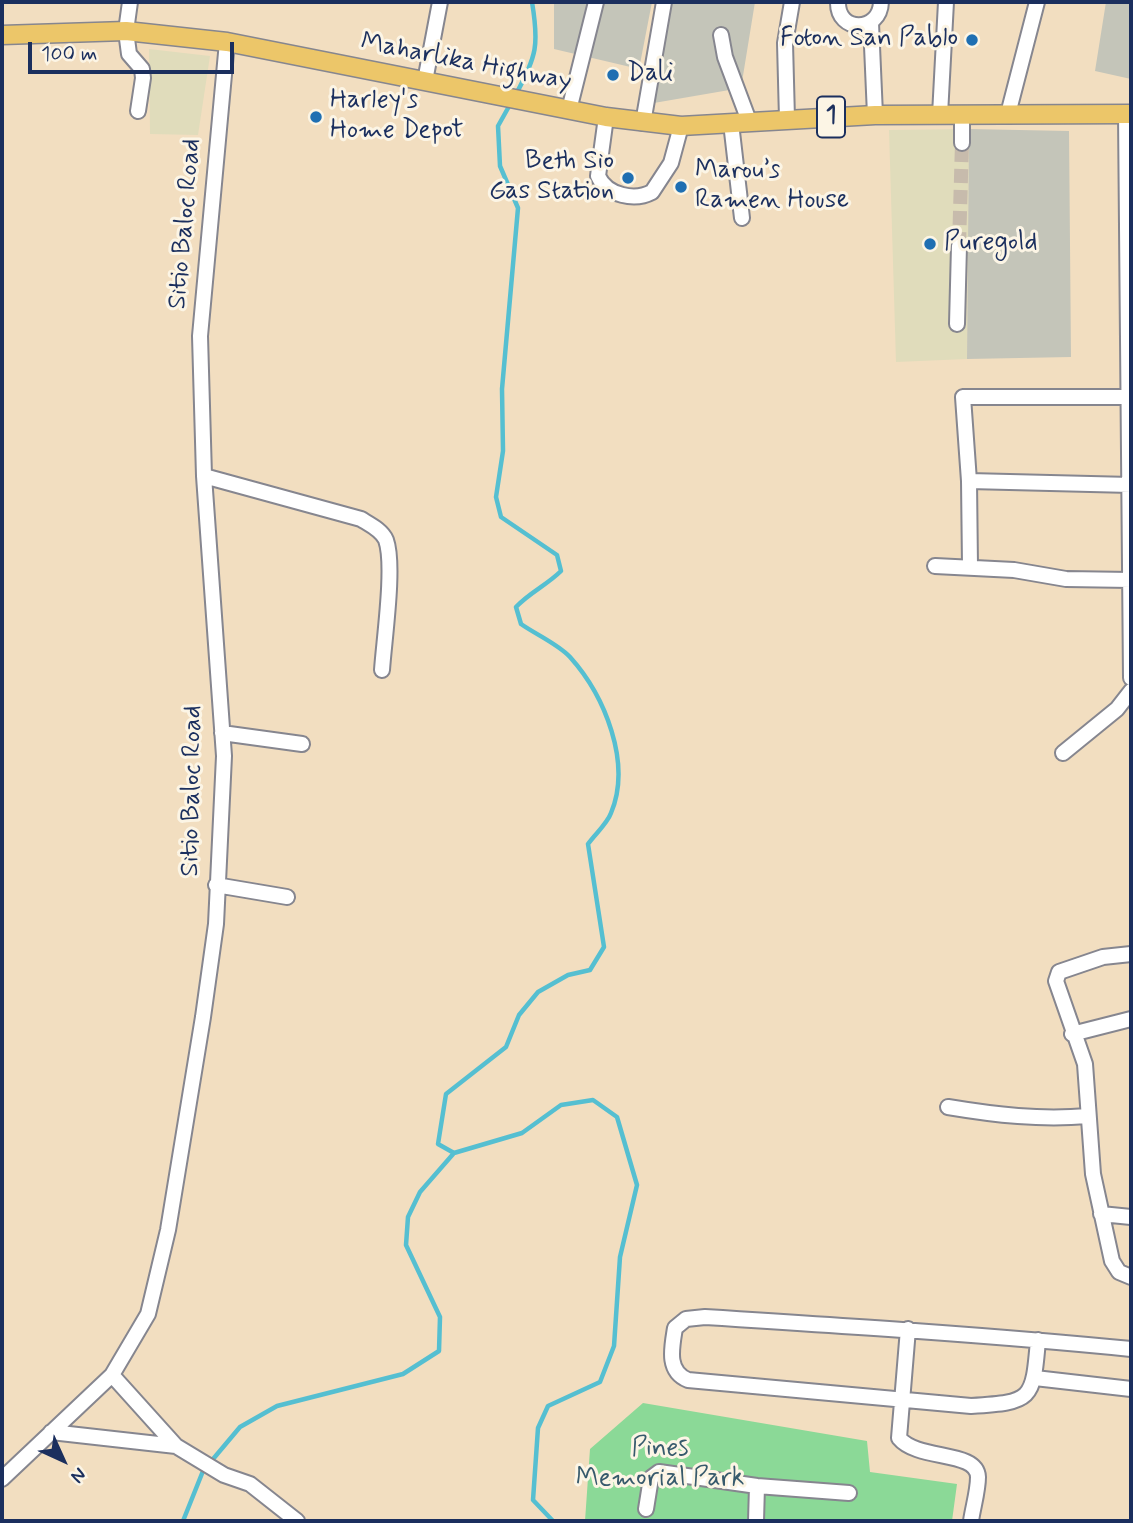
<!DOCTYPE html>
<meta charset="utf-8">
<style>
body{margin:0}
#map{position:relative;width:1133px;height:1523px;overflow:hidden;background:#f2dec0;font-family:Mynerve,sans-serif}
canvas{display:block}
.frame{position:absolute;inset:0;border:4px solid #1b2f5e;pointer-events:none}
.north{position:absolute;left:28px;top:1425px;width:70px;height:70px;-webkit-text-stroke:5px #fcf5e5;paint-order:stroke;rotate:135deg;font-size:19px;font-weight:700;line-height:28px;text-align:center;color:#1b2f5e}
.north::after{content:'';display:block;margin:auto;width:24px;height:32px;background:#1b2f5e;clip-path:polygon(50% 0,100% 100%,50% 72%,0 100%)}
.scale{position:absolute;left:28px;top:42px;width:206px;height:32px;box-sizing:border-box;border:4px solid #1b2f5e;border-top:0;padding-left:9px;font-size:21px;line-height:24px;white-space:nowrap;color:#1b2f5e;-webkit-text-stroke:5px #fcf5e5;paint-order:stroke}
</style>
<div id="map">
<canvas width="1133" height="1523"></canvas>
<div class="frame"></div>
<div class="north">N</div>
<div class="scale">100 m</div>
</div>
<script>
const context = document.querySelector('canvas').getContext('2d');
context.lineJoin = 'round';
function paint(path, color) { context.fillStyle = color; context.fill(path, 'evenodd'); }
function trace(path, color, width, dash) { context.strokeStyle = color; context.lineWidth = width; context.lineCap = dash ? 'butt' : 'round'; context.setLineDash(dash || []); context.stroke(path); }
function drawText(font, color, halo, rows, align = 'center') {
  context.font = font + ' Mynerve,sans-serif'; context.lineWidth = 6; context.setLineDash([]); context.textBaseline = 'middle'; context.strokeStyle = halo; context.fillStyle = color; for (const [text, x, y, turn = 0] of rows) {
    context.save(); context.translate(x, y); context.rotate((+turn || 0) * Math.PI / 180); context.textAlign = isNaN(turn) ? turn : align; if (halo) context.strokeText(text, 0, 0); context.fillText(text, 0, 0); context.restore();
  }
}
const built = new Path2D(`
 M149,49l61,7 -12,79 -48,-1z
 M969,129l-2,230 -71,3 -7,-232z`);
const industrial = new Path2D(`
 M554,2h98l-13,67 -85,-20z
 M664,2h91l-14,86 -93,16z
 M1106,2h25v77l-36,-8z
 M969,129l100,2 2,226 -104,2z`);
const green = new Path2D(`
 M643,1403l224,38 3,31 87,12 -5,37h-367l5,-72z`);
const stream = new Path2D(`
 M516,94c21,-38 23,-50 16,-92
 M454,1153l-16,-9 8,-50 60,-47 13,-32 19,-23 30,-17 22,-5 14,-23 -16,-103c7,-10 19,-20 23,-31 21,-50 -6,-117 -41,-156 -12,-13 -35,-23 -49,-33l-5,-17c14,-15 31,-22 45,-36l-4,-16 -56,-38 -5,-20 7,-46 -1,-62 16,-181 -18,-42 -2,-40 14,-25
 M183,1521l20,-50 37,-44 37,-21 126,-32 36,-23 1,-34 -34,-72 2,-28 12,-25 34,-39 68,-20 39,-28 32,-5 24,17 20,68 -17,72 -6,89 -14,36 -52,24 -10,22 -5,72 20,21`);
const minorTunnel = new Path2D(`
 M959,246l3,-103`);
const minor = new Path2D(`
 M130,2l-4,29 3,23 13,15 1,9 -5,33
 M838,2c-1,31 42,31 43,0
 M871,23l4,92
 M721,35l4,22 24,64
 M425,81l15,-79
 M569,110l27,-108
 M1008,114l29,-112
 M1126,114l5,564
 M940,115l6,-113
 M606,117l-8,59c9,20 37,25 54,16l19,-29 10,-37
 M787,119l-2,-76 7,-41
 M643,123l21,-121
 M731,123l11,95
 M962,143v-28
 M957,324l2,-78
 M204,476l157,43c8,5 21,11 25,21 9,25 -2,100 -4,130
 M969,481l162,4
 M935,566l79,4 52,9 65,1
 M970,566l-1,-85 -6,-84h168
 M222,733l80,11
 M1063,753l54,-44 14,-18
 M216,885l71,12
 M1131,954l-28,3 -44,15 -3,9 29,83 8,110 19,87 7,11 12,5
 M1072,1034l59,-15
 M948,1107c48,8 92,13 140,9
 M1101,1214l30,3
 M908,1329l-9,109c19,23 78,12 79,39 0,14 -5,30 -7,44
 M1038,1340c-5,61 -6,62 -67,66l-283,-26c-22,-9 -16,-33 -13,-52l11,-9 19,-2c142,9 284,18 426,32
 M1035,1378l96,11
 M51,1432l125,14 -64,-71
 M176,1446l48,29 26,9 47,37
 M2,1479l110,-104 36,-61 20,-84 35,-213 13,-93 8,-168 -20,-280 -4,-140 27,-294
 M646,1509l5,-31 8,-6 98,14 92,7
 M756,1521l1,-35`);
const major = new Path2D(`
 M2,35l124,-4 101,11 379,75 75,9 194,-11 256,-1`);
const markers = [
 [972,40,7,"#1f6fb2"],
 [613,75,7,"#1f6fb2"],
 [316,117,7,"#1f6fb2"],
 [628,178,7,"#1f6fb2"],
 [681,187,7,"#1f6fb2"],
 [930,244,7,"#1f6fb2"]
];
const shields = [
 [831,117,28]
];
const shieldNames = [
 ["1",831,117]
];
const poiNames = [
 ["Foton San Pablo",958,40,"right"],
 ["Dali",627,75],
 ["Harley's",330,102],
 ["Home Depot",330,132],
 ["Beth Sio",614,163,"right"],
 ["Gas Station",614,193,"right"],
 ["Marou’s",695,172],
 ["Ramen House",695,202],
 ["Puregold",944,244]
];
const streetNames = [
 ["Maharlika Highway",466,63,11],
 ["Sitio Baloc Road",186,224,-85],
 ["Sitio Baloc Road",193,791,-89]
];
const parkNames = [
 ["Pines",660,1450],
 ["Memorial Park",660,1480]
];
paint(built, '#e0dcbb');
paint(industrial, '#c4c5b9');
paint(green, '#8bd997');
trace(stream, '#55bfd1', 4.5);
trace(minorTunnel, '#c7bbac', 14, [14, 7]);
trace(minor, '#86868f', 18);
trace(major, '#86868f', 21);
trace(minor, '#fff', 14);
trace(major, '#ecc669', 18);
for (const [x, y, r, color] of markers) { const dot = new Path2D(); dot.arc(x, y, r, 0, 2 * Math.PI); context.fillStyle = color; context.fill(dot); trace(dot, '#fcf5e5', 2.5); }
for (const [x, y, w] of shields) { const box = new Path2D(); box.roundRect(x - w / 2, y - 20.5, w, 41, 5); context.fillStyle = '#fcf5e5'; context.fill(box); trace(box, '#1b2f5e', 2); }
drawText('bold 24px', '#1b2f5e', null, shieldNames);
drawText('26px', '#1b2f5e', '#fcf5e5', poiNames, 'left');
drawText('26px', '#1b2f5e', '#fcf5e5', streetNames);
drawText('26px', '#375a6c', '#fcf5e5', parkNames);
</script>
